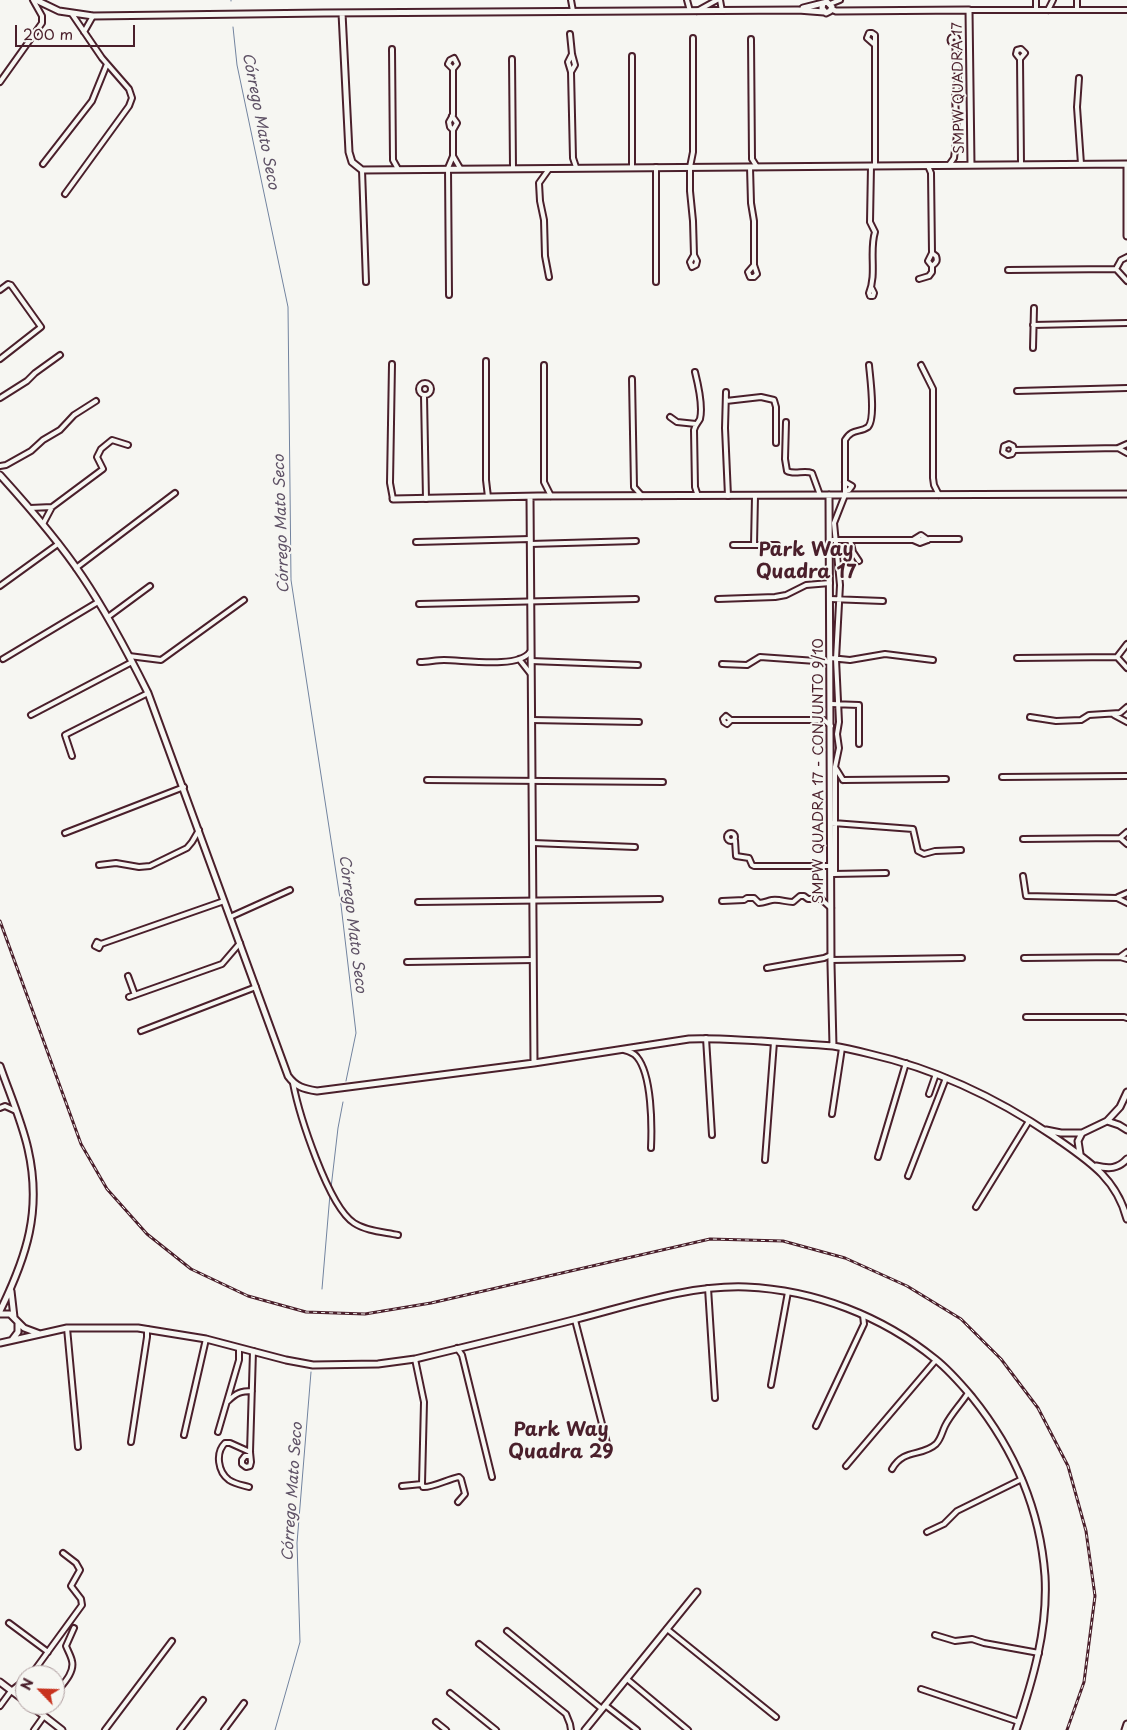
<!DOCTYPE html>
<meta charset="utf-8">
<style>
body{margin:0}
#map{position:relative;width:1127px;height:1730px;overflow:hidden;background:#f6f6f2;font-family:"Playpen Sans",sans-serif}
canvas{display:block}
.north{position:absolute;left:15px;top:1665px;width:50px;height:50px;box-sizing:border-box;background:#f6f6f2;border:1px solid #b1a0a2;border-radius:50%;rotate:294deg;font-size:14px;font-weight:700;line-height:20px;text-align:center;color:#4a1f2b}
.north::after{content:'';display:block;margin:auto;width:18px;height:22px;background:#c8321e;clip-path:polygon(50% 0,100% 100%,50% 72%,0 100%)}
.scale{position:absolute;left:15px;top:25px;width:120px;height:22px;box-sizing:border-box;border:2px solid #4a1f2b;border-top:0;padding-left:6px;font-size:15px;line-height:18px;white-space:nowrap;color:#4a1f2b;-webkit-text-stroke:4px #f6f6f2;paint-order:stroke}
</style>
<div id="map">
<canvas width="1127" height="1730"></canvas>
<div class="north">N</div>
<div class="scale">200 m</div>
</div>
<script>
const context = document.querySelector('canvas').getContext('2d');
context.lineJoin = 'round';
function trace(path, color, width, dash) { context.strokeStyle = color; context.lineWidth = width; context.lineCap = dash ? 'butt' : 'round'; context.setLineDash(dash || []); context.stroke(path); }
function drawText(font, color, halo, rows, align = 'center') {
  context.font = font + ' "Playpen Sans",sans-serif'; context.lineWidth = 4; context.setLineDash([]); context.textBaseline = 'middle'; context.strokeStyle = halo; context.fillStyle = color; for (const [text, x, y, turn = 0] of rows) {
    context.save(); context.translate(x, y); context.rotate((+turn || 0) * Math.PI / 180); context.textAlign = isNaN(turn) ? turn : align; if (halo) context.strokeText(text, 0, 0); context.fillText(text, 0, 0); context.restore();
  }
}
const stream = new Path2D(`
 M231,0v1
 M233,27l4,38 51,242 3,273 50,325 15,128 -10,48
 M331,1188l7,-60 5,-26
 M322,1289l8,-95
 M275,1730l25,-88 -3,-99 14,-171`);
const street = new Path2D(`
 M571,0l2,11
 M687,0l3,11
 M720,0l2,11
 M1036,0v10
 M830,4l10,-4
 M969,10h158
 M1048,10l5,-10
 M1077,10v-10
 M697,11l20,-11
 M84,32l9,-16
 M570,34l2,20 3,11 -4,7 2,86 3,9
 M950.5 40a3.5 3.5 0 1 1 7 0a3.5 3.5 0 1 1-7 0Z
 M693,38v114l-3,15v24l3,30 1,34 -4,7 2,5 4,-2 1,-4 -3,-6
 M751,39l1,120 5,8
 M875,45v-10l-3,-2h-3l-2,5 8,7v121
 M392,49l1,111 5,9
 M512,59l1,109
 M1020,59l5,-6 -4,-4 -4,1 -1,4 4,5 1,105
 M453,69l-5,-5 2,-4 4,-2 3,6 -4,5v46l-4,7 1,5 3,3
 M571,72l-3,-10 4,-8
 M1079,78l-2,29 4,57
 M0,82l42,-59v-7l-9,-16
 M453,156l7,12
 M43,164l49,-63 15,-37
 M949,165l5,-7 3,-23 -2,-38 3,-17 -3,-37
 M632,167v-111
 M750,167l1,36 3,18v44l-6,7 2,5h4l3,-3 -3,-9
 M362,170l4,112
 M65,194l64,-88 3,-8 -3,-9 -27,-31 -30,-44
 M932,266c4,-3 6,-5 4,-10l-4,-3
 M1116,269l5,-9 6,-3
 M1008,270l108,-1 11,12
 M549,277l-4,-21 -1,-36 -4,-19 -1,-18 10,-14
 M919,279l10,-3 3,-4v-6l-4,-5 4,-8 -1,-80 -3,-7
 M656,282v-115
 M871,287l3,6 -1,3h-3l-1,-3c8,-19 0,-42 6,-61l-5,-10 1,-56
 M0,290l8,-6 3,1 30,42 -41,32
 M449,295l-1,-127 5,-12v-26l4,-7 -5,-7
 M1033,325l94,-2
 M1033,348l1,-40
 M486,361v119l2,17
 M392,364l-2,119 3,16
 M544,365v117l7,14
 M921,365l12,24v89l1,7 5,10
 M695,372c3,12 8,35 5,47 -2,4 -5,6 -6,11l1,57 3,9
 M632,379l2,108 8,9
 M419 389a6 6 0 1 1 12 0a6 6 0 1 1-12 0Z
 M1017,391l110,-3
 M726,392l-1,36 3,68
 M424,396l2,103
 M0,398l27,-17 8,-8 25,-18
 M726,401l35,-4 13,3 2,7v36
 M670,417l7,5 19,2
 M786,422l-1,37 2,12c7,4 17,-1 25,2l8,22
 M1118,448l9,5
 M1014,450l-1,-4 -4,-2 -5,2 -1,6 5,3 4,-1 2,-4 104,-2 9,-4
 M0,466l6,-1 25,-14 12,-11 17,-10 14,-15 22,-14
 M845,482l7,4 -3,4 -4,1
 M755,496l-1,49h23
 M30,508l22,-1
 M43,524l9,-17 51,-38 -6,-12 4,-8 11,-9 16,5
 M832,540h81l7,3 8,-3
 M850,540l3,12 6,9
 M928,540l-7,-5 -8,5h15l1,-1h30
 M416,542l114,-3
 M530,544l106,-3
 M733,545h21
 M76,568l99,-75
 M0,586l58,-42
 M718,599l57,-2 11,-2 20,-10 24,-2
 M830,599l53,2
 M419,604l217,-5
 M108,617l42,-31
 M129,656l32,4 83,-60
 M1117,657l10,11
 M830,658l20,2 35,-6 48,6
 M1017,658l100,-1 10,-13
 M3,659l95,-57
 M519,659l11,14
 M531,661l107,4
 M420,662c8,0 16,-2 24,-2 20,0 74,9 86,-8
 M722,664l25,1 13,-8 70,5
 M831,704l28,1v39
 M31,715l101,-53
 M1114,715l13,7
 M726,716l5,4 -4,4 -3,-2 -1,-3z
 M1030,717l26,4 25,-1 8,-5 31,-2 7,-6
 M532,720l107,2
 M731,720h93l7,6
 M72,756l-7,-21 83,-42
 M835,767l8,13
 M1002,777l125,-1
 M427,780l236,2
 M843,780l103,-1
 M833,823l80,6 5,22 6,3 11,-3 26,-1
 M65,833l119,-46
 M727 837a4 4 0 1 1 8 0a4 4 0 1 1-8 0Z
 M1120,838l7,6
 M1023,839l97,-1 7,-6
 M735,840l1,16 13,2 3,7 2,1h77
 M533,843l102,4
 M99,865l17,-2 23,4 11,-1 37,-18 5,-6 7,-12
 M833,874l53,-1
 M835,874v-107l4,-19 -2,-14 2,-12 -3,-63 4,-74 -6,-62 11,-28v-55c7,-12 15,-7 23,-13 8,-8 2,-50 1,-62
 M1023,876l3,20 91,2 10,5
 M1118,897l9,-4
 M722,901l22,-1 3,-2h7l5,5c5,0 8,-2 13,-3 8,-1 14,2 21,2l7,-6h4l4,3h13l10,9
 M418,902l242,-3
 M230,917l60,-27
 M101,944l-4,-2 -2,4 4,2 2,-4 123,-43
 M1120,957l7,-5
 M1024,958l96,-1 7,2
 M831,960l131,-2
 M407,962l126,-2
 M767,968l57,-10 7,-3
 M128,976l7,19
 M129,997l93,-33 18,-21
 M1026,1017h98l3,1
 M141,1031l115,-44
 M706,1038l6,97
 M624,1050c4,1 10,3 13,7 15,18 15,69 14,91
 M293,1083c6,31 35,123 61,140 12,8 30,9 44,12
 M929,1094l7,-20
 M0,1108l5,-2 11,5
 M832,1114l10,-66
 M878,1157l28,-94
 M765,1160l9,-118
 M908,1176l38,-98
 M976,1207l53,-86
 M708,1288l7,110
 M575,1320l34,131
 M67,1328l11,119
 M457,1348l5,7 30,122
 M771,1385l17,-93
 M228,1401c8,-8 13,-10 24,-10
 M816,1426l48,-102 -1,-9
 M218,1432l21,-72v-12
 M184,1435l22,-96
 M131,1442l16,-105v-8
 M250,1456h-5l-3,4v4l4,3 4,-1 1,-4 -1,-10 3,-101
 M846,1466l90,-106
 M892,1469c12,-21 30,-12 44,-25 5,-5 6,-12 9,-18 6,-12 16,-22 23,-33
 M422,1484l1,3c9,1 25,-8 36,-10l2,2 4,15 -7,8
 M402,1486l20,-2 2,-82 -9,-43
 M249,1487c-7,-2 -14,-3 -20,-7 -11,-8 -14,-27 -4,-37h5l20,9
 M927,1532l17,-8 13,-13 65,-32
 M9,1623l39,29
 M667,1629l109,88
 M507,1631l95,78
 M935,1635l20,6 17,-2 12,4 55,10
 M479,1644l87,70 4,10 1,6
 M31,1675l51,-70 -1,-6 -10,-13 9,-16 -4,-7 -13,-10
 M627,1679l61,51
 M921,1689l98,33
 M450,1693l46,37
 M55,1694c7,-9 20,-21 17,-33 -1,-5 -4,-10 -6,-15l8,-18
 M605,1705l32,25
 M0,1706l11,-15 14,-11
 M40,1713l6,-8
 M436,1722l10,8
 M34,1730l10,-14
 M105,1730l67,-89
 M180,1730l23,-30
 M224,1730l20,-27`);
const secondary = new Path2D(`
 M36,0l23,11 34,5 231,-3 474,-3 26,2
 M803,8l24,-6 5,5 -2,4 -4,2 -4,-5 1,-4
 M831,9l5,2 133,-1 2,155
 M342,13l7,139 3,10 10,8 765,-6v72
 M0,475c29,32 58,65 82,101 25,37 46,77 66,117l140,383c8,11 16,13 29,15l217,-28 155,-24c24,-1 48,1 72,2 24,2 48,3 72,5 13,2 25,5 37,8 66,15 127,44 183,82 34,24 63,41 74,83
 M829,495l2,469 2,82
 M530,497l4,566
 M393,499l145,-3 589,-2
 M0,1066c9,26 22,56 28,83 14,61 -1,107 -28,162
 M1107,1121l12,4 8,5
 M1046,1130l15,3h21l25,-12 13,-14 7,-15
 M1080,1154l-2,-13 4,-8
 M1096,1166c13,3 22,3 31,-7
 M11,1291l3,26
 M0,1314h10l14,14 16,6
 M12,1340l6,-8v-9
 M0,1343l67,-15h71l68,11 80,21 27,5 65,-1 37,-5c54,-13 108,-26 162,-40 55,-14 112,-34 169,-32 69,3 136,29 189,72 14,11 26,25 37,38 42,52 68,112 73,179 3,53 -12,104 -29,154
 M0,1682l25,19
 M30,1705l32,25
 M585,1730l112,-138
 M1125,1730l2,-6`);
const rail = new Path2D(`
 M0,921l81,223 26,45 40,45 44,35 57,27 58,16 59,2 66,-11 279,-64 73,2 62,17 62,28 54,33 40,40 37,49 30,58 18,65 9,65 -11,86 -17,48`);
const streetNames = [
 ["SMPW QUADRA 17",959,88,-91],
 ["SMPW QUADRA 17 - CONJUNTO 9/10",819,771,-90]
];
const waterNames = [
 ["Córrego Mato Seco",260,121,79],
 ["Córrego Mato Seco",282,524,-92],
 ["Córrego Mato Seco",352,924,83],
 ["Córrego Mato Seco",293,1492,-86]
];
const districtNames = [
 ["Park Way",806,551],
 ["Quadra 17",806,573],
 ["Park Way",561,1431],
 ["Quadra 29",561,1453]
];
trace(stream, '#72839f', 1);
trace(street, '#4a1f2b', 8);
trace(secondary, '#4a1f2b', 9);
trace(street, '#f6f6f2', 4);
trace(secondary, '#f6f6f2', 5);
trace(rail, '#4a1f2b', 3);
trace(rail, '#f6f6f2', 1, [4]);
drawText('14px', '#4a1f2b', '#f6f6f2', streetNames);
drawText('italic 15px', '#5e5165', '#f6f6f2', waterNames);
drawText('bold 19px', '#4a1f2b', '#f6f6f2', districtNames);
</script>
